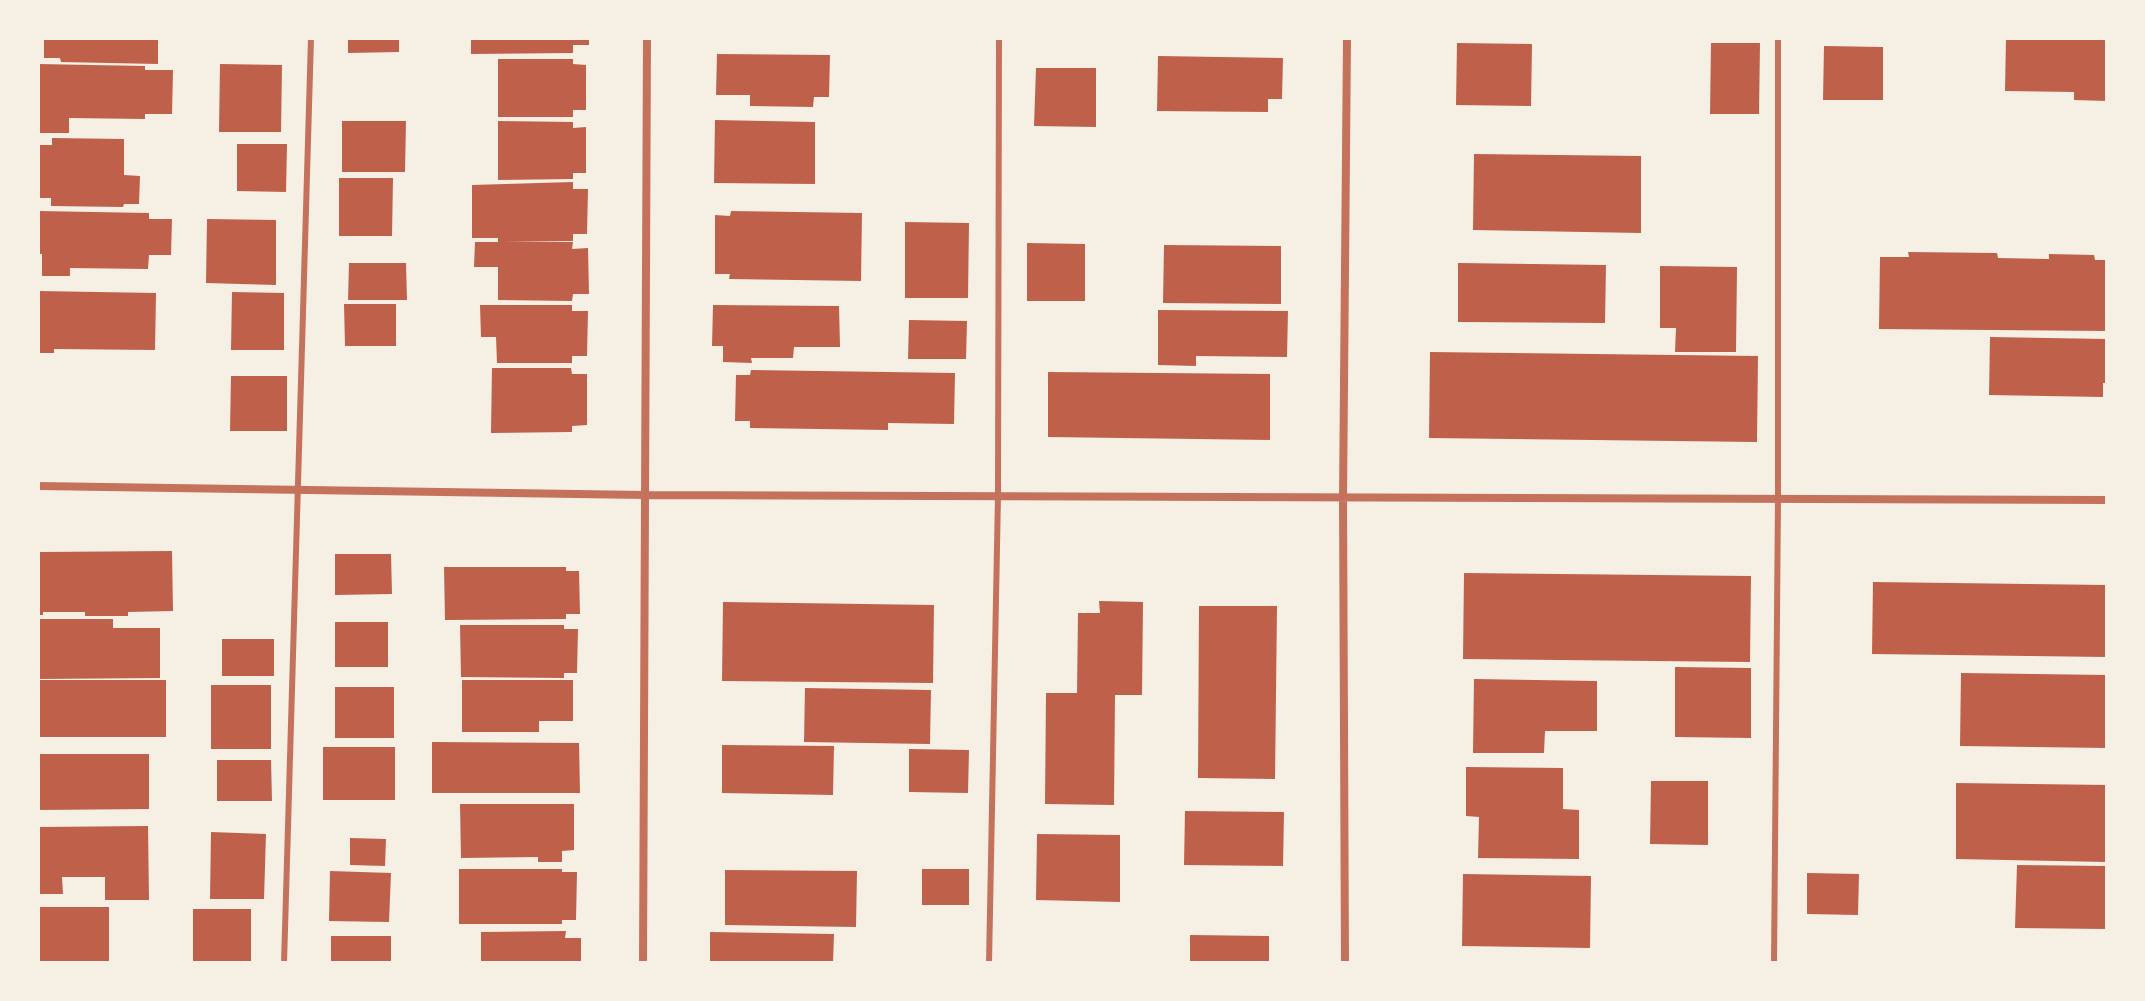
<!DOCTYPE html>
<style>
body{margin:0}
#map{position:relative;width:2145px;height:1001px;overflow:hidden;background:#f6efe4;font-family:Overpass,sans-serif}
canvas{display:block}
.frame{position:absolute;inset:0;border:40px solid #f6efe4;pointer-events:none}
</style>
<div id="map">
<canvas width="2145" height="1001"></canvas>
<div class="frame"></div>
</div>
<script>
const context = document.querySelector('canvas').getContext('2d');
context.lineJoin = 'round';
function paint(path, color) { context.fillStyle = color; context.fill(path, 'evenodd'); }
function trace(path, color, width, dash) { context.strokeStyle = color; context.lineWidth = width; context.lineCap = dash ? 'butt' : 'round'; context.setLineDash(dash || []); context.stroke(path); }
const building = new Path2D(`
 M44,38h114v26l-97,-2 -1,-4h-16z
 M348,38h51v14l-51,1z
 M471,38h118v7h-16v8l-102,1z
 M2006,38h101v63l-33,-1v-8l-69,-1z
 M1457,43l75,1 -1,62 -75,-1z
 M1711,43h49l-1,71h-49z
 M1824,46l59,1v53h-60z
 M717,54l113,1 -1,42h-15l-1,10 -63,-1v-11h-34z
 M1158,56l125,2 -1,41h-14v13l-111,-1z
 M498,59h75v5l13,1v45h-13v7h-75z
 M38,64l107,2v4h28l-1,44h-27v5l-76,-1v15h-30z
 M220,64l62,1 -1,67h-62z
 M1036,68h60v59l-62,-1z
 M715,120l100,2v62l-101,-1z
 M342,121h64l-1,51h-63z
 M498,121l75,1v6l13,-1v46h-13v6l-75,1z
 M52,138l72,1v36l16,1 -1,28h-15l-1,3 -72,-1v-8h-13v-53h14z
 M237,144h50l-1,48 -49,-1z
 M1474,154l167,2v77l-168,-3z
 M339,178h54l-1,58h-53z
 M573,182v7h15l-1,45h-14v7l-69,1h69l-1,7 16,-1 1,46h-16l-1,7 -74,-1v-33h-24l1,-25h23v-4h-26v-53z
 M38,211l111,2v6h23l-1,36h-22l-1,14 -78,-1v8h-28v-22h-4z
 M731,211l131,2 -1,68 -132,-2 1,-5h-15v-59l15,1z
 M207,219l69,1v65l-70,-2z
 M905,222l64,1 -1,75h-63z
 M1027,243l58,1v57h-58z
 M1164,245l117,1v58l-118,-1z
 M1908,252l89,1 1,5 51,1v-5l45,1 1,5h12v71l-228,-2 1,-72h29z
 M349,263h57l1,37h-59z
 M1458,263l148,2 -1,58 -147,-1z
 M1660,266l77,1 -1,85h-61l1,-24h-16z
 M38,291l118,2 -1,57 -101,-1v4h-16z
 M232,292l52,1v57h-53z
 M344,304h52v42h-51z
 M480,305h92v6h16l-1,45h-15v7h-75l-1,-26h-15z
 M713,305l126,1 1,41h-46l-1,11h-42l1,5 -29,-1v-16h-11z
 M1158,310l130,1 -1,46 -91,-1v10l-38,-1z
 M909,320l58,1 -1,38h-58z
 M1990,337l117,2v44h-4v14l-114,-2z
 M1430,352l328,4 -1,86 -328,-4z
 M492,368h79l1,6h15v51l-15,1v6l-81,1z
 M751,370l204,3 -1,51 -66,-1v7l-138,-2v-7h-15l1,-46h14z
 M1048,372l222,2v66l-222,-3z
 M231,376h56v55h-57z
 M172,551l1,60 -45,1v4h-43v-4h-42v3h-5v-63z
 M335,554h56l1,40 -57,1z
 M444,567h122v4h13l1,43h-14v5l-121,1z
 M1464,573l287,3 -1,86 -287,-3z
 M1873,582l234,3v72l-235,-3z
 M1099,601l44,1 -1,93h-27l-1,110 -69,-1 1,-111h31l1,-80h22z
 M723,602l211,3 -1,78 -211,-2z
 M1199,606h78l-2,173 -77,-1z
 M38,619h75v9h47v50l-122,1z
 M335,622h53v45h-53z
 M460,625h104v4h14l-1,44h-13v5l-103,-1z
 M222,639h52v37h-52z
 M1675,667l76,1v70l-76,-1z
 M1961,673l146,2v73l-147,-2z
 M1474,679l123,2v50h-52l-1,22h-71z
 M38,680h128v57h-128z
 M462,680h111v41h-34v11h-77z
 M211,685h60v64h-60z
 M335,687h59v51h-59z
 M805,688l126,2 -1,54 -126,-2z
 M432,742l147,1 1,50h-148z
 M722,745l112,1 -1,49 -111,-2z
 M323,747h72v53h-72z
 M909,749l60,1 -1,43 -59,-1z
 M38,754h111v55l-111,1z
 M217,760h54l1,41h-55z
 M1466,767l97,1v41l16,1v49l-101,-1 1,-41 -13,-1z
 M1651,781h57v64l-58,-1z
 M1956,783l151,2v77l-151,-3z
 M460,804h114v46l-12,1v11h-24v-5l-77,1z
 M1185,811l99,1 -1,54 -99,-1z
 M148,826l1,74h-44v-23h-43l1,17h-25v-67z
 M211,832l55,2 -2,65h-54z
 M1037,834l83,1v67l-84,-2z
 M350,838l36,1 -1,27 -35,-1z
 M2017,865l90,1v63l-92,-1z
 M459,869h103v3h15l-1,48h-14v4h-103z
 M922,869h47v36h-47z
 M725,870l132,1 -1,56 -131,-2z
 M330,871l61,2 -2,49 -60,-1z
 M1807,873l52,1 -1,41 -51,-1z
 M1463,874l128,2 -1,72 -128,-2z
 M38,907h71v56h-71z
 M193,909h58v52l-58,1z
 M566,931l-1,7h16v25h-100v-31z
 M710,932l124,2 -1,29h-123z
 M1190,935l79,1v27h-79z
 M331,936h60v27h-60z`);
const service = new Path2D(`
 M284,963l27,-925
 M989,963l9,-468 1,-457
 M1774,963l4,-465v-460`);
const minor = new Path2D(`
 M38,486l606,9 1463,5
 M643,963l4,-925
 M1345,963l-2,-465 4,-460`);
paint(building, '#bf614a');
trace(service, '#c5725c', 6);
trace(minor, '#c5725c', 8);
</script>
